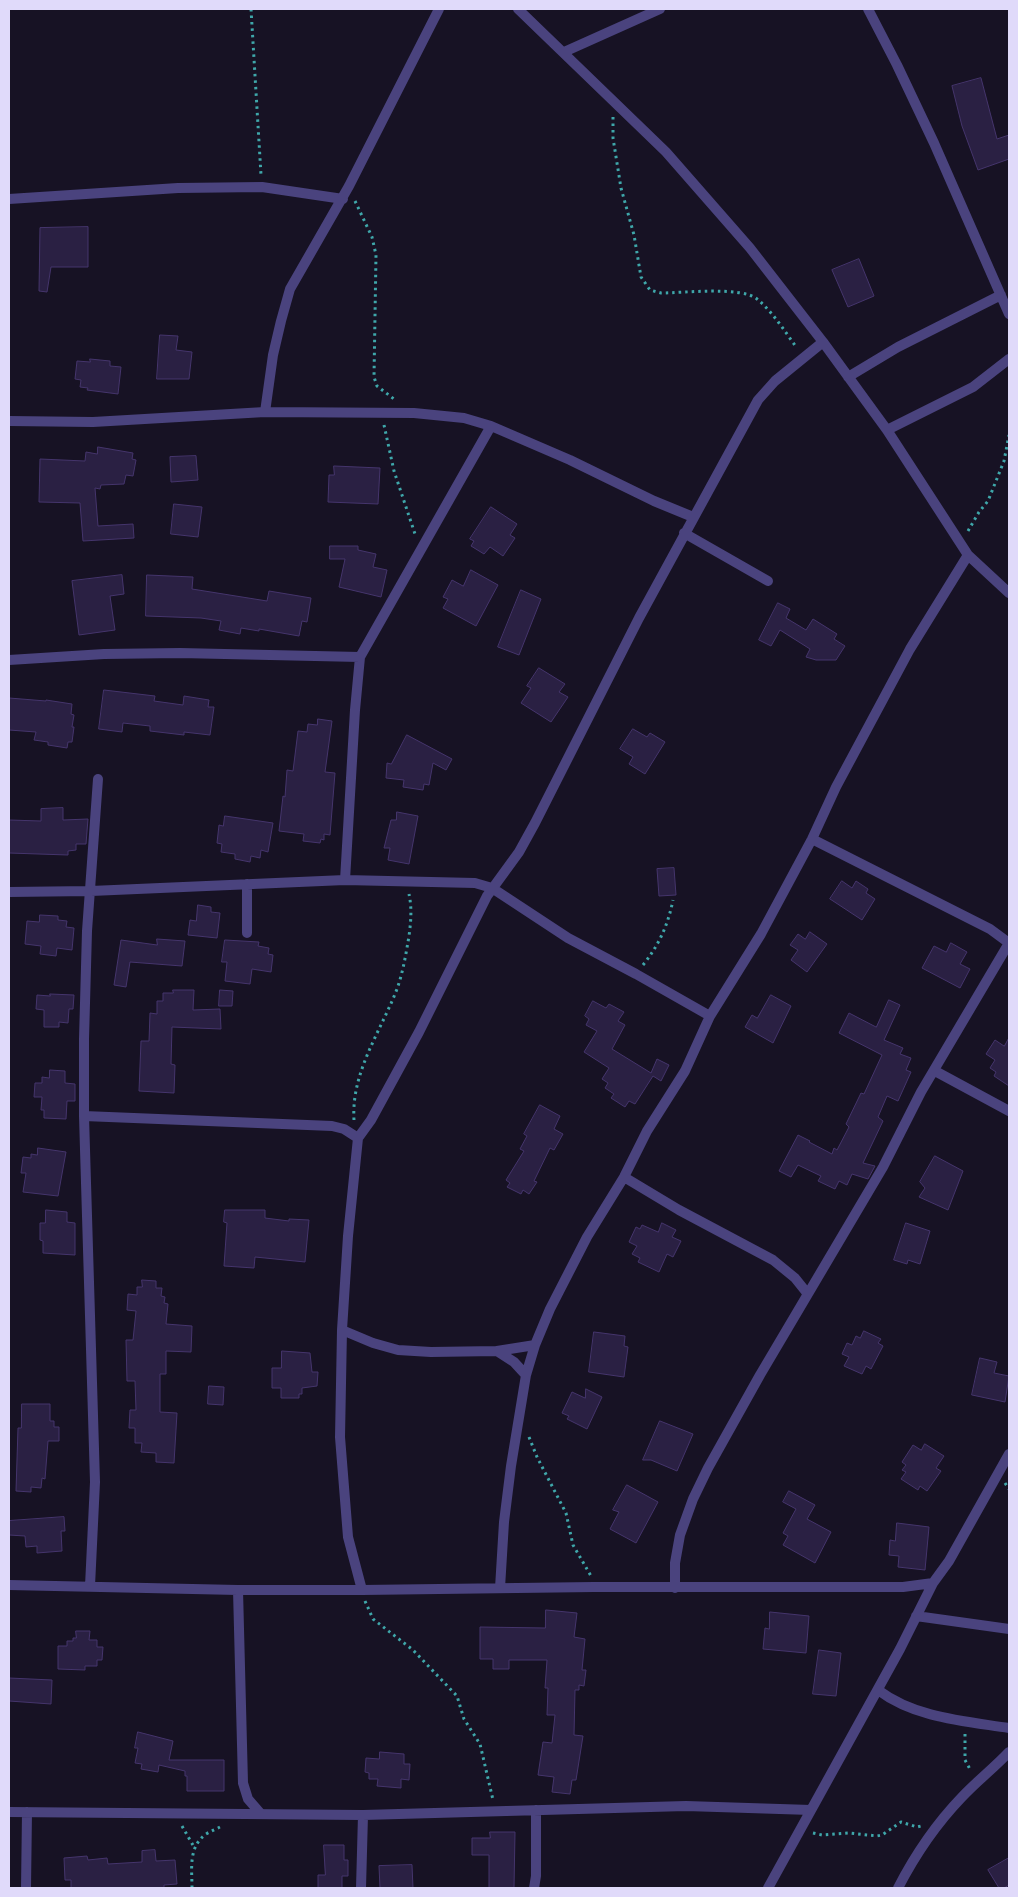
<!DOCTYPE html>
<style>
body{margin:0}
#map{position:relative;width:1018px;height:1897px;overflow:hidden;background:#171224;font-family:"Titillium Web",sans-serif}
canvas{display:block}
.frame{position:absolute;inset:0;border:10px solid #e0dafa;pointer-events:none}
</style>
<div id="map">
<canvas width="1018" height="1897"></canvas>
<div class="frame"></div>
</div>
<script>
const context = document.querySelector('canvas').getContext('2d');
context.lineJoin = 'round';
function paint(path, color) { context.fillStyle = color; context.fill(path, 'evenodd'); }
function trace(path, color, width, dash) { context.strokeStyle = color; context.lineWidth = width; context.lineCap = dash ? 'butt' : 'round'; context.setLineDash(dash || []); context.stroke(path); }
const building = new Path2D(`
 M981,78l16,61 12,-4v24l-31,11 -16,-44 -10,-40z
 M88,227v40h-37l-4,25 -8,-1 1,-63z
 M859,259l15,37 -26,11 -16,-37z
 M160,335l18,1 -2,14 16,2 -3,27h-32z
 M90,359l20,2v5l11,1 -3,27 -31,-4 1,-2 -8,-1 1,-7 -6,-1 2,-18 13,1z
 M98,447l35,6 -1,6 4,1 -3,16 -7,-1 -2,9 -23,1 -1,4 -5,-1 3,38 35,-2 1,14 -51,3 -3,-38 -41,-1 1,-43 45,2 1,-9 11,2z
 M196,456l2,24 -27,2 -1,-25z
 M334,466l46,2 -2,36 -50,-2 1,-27h5z
 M174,504l28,3 -4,30 -27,-3z
 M491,507l26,17 -7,11 5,3 -12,18 -13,-9 -6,7 -13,-8 3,-5 -4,-2z
 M330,546h28v4l18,4 -3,13 14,3 -6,27 -42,-10 6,-28h-15z
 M471,570l27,15 -22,41 -33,-18 5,-9 -5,-2 9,-17 11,6z
 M122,575l2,19 -14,2 5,34 -36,5 -7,-54z
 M147,575l46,2 -1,12 75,12 2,-10 42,7 -4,24 -5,-1 -3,15 -40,-7v2l-18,-3 -1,6 -21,-4 2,-9 -20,-3 -55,-2z
 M521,590l20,9 -22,56 -21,-8z
 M778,603l12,6 -4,9 20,12 7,-11 24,15 -3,5 11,7 -9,14h-20l-10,-3 4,-8 -30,-19 -9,16 -12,-6z
 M539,668l26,16 -6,8 9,5 -17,25 -30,-19 10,-15 -4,-2z
 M104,690l51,6 -1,5 29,4 1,-9 25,4 -1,7h6l-4,28 -26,-3v3l-34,-4v-5l-27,-3 -1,9 -23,-3z
 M9,698l37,3v-1l26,4 -1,10 3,1 -2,12h2l-2,15h-4l-1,6 -19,-3v-3l-14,-2 2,-8 -27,-2z
 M318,719l14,2 -7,51 10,1 -5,62 -6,-1v6l-3,-1 -1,4 -17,-2 1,-7 -25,-3 4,-35 2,1 2,-27 6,1 5,-40 9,1 1,-8 9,1z
 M633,729l14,8 3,-4 15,9 -20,32 -16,-10 4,-7 -13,-8z
 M407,735l45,24 -6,11 -13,-7 -4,22 -5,-1 -1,6 -20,-3 1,-7 -18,-2 1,-15 4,1z
 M63,808v12l25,-1 -2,25h-10v6l-8,1v4l-59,-2v-33l32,1v-12z
 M397,812l21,4 -9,48 -21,-4 2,-12h-6l7,-28h5z
 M225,816l48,7 -5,29 -7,-2 -1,8 -9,-2 -1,6 -15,-3v-5l-14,-2 1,-8 -5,-1 2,-18 4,1z
 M674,868l2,27 -17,1 -2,-27z
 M842,881l10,7 4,-7 12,8 -2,4 9,6 -13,21 -32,-21z
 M198,905l13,2v5l9,1 -3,25 -29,-3 2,-15 6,1z
 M40,915l18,1v4l9,1 -1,6 8,1 -2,22 -15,-2 -1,8 -16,-2 1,-8 -16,-2 2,-23 12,1z
 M810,932l17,12 -20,28 -16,-12 7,-10 -8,-5 8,-11 7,5z
 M157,939l28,2 -3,25 -52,-4 -4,25 -12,-2 7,-45 36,5z
 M225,940l34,2 -1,4 11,2 -1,6 5,1 -2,17 -19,-3 -2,15 -25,-3 2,-19h-5z
 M951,943l16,9 -7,12 10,5 -10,19 -38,-20 12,-22 12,6z
 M173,990h21l-1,20 27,-1 1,20 -49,-2 -1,37 4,1 -1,28 -35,-2 2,-50h8l1,-28 7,1v-13h6v-8h10z
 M220,990l13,1 -1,15h-13z
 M50,994l24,1 -1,14h-4l-1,14 -9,-1v5h-15v-17l-8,-1 1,-14 13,1z
 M771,995l20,11 -18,37 -28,-16 7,-12 5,3z
 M889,1000l11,5 -16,35 19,8 -3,6 11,4 -5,12 5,2 -13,29 -11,-5 -9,21 5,4 -20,42 12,3 -7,13 -16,-5 -5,11 -8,-4 -4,8 -17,-8 3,-5 -23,-11 -7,12 -12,-6 19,-36 12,6 -1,1 23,12 2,-6 3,2 12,-23 -3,-3 15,-31 3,1 18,-39 -43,-22 10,-20 27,14z
 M593,1001l13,7 3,-4 15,8 -6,9 7,4 -13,24 39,24 6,-14 12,6 -8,16 -8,-5 -18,28 -6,-3 -4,6 -14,-9 3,-4 -9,-6 3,-5 -6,-4 7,-11 -25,-16 13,-21 -11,-6 3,-6 -4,-3z
 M1009,1038v48l-15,-10 2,-4 -6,-4 5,-8 -9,-6 9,-14 9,6z
 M50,1070l15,1v12l10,1v17h-8l-1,18 -22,-1v-8h-3l1,-13h-8l1,-14h7v-6l7,1z
 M540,1105l20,11 -6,13 9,5 -9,16 -4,-2 -16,33 3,1 -8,12 -6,-4 -2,4 -14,-7 3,-4 -4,-3 18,-29 -4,-2 7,-13 -3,-2z
 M38,1148l28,4 -8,44 -35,-4 3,-19h-5l2,-16 8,1v-4l6,1z
 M935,1156l28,15 -15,39 -29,-13 6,-9 -5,-6z
 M46,1210l21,2v10l8,1v32l-32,-2v-12l-3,-1v-17h5z
 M225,1210h40v8l24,3v-2l20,1 -4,42 -50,-5 -1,11 -30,-2 3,-43 -3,-1z
 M662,1223l14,7 -4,7 9,4 -8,16 -6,-3 -8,18 -21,-10 2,-4 -8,-4 5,-8 -8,-4 7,-15 4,2 2,-4 16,7z
 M906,1223l24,8 -10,33 -12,-4 -1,4 -13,-4z
 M142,1280l14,1v7h6l-1,8 4,1 -1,6 4,1 -2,20 26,2 -1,26 -25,-1v23h-6v38l17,1 -3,50 -18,-1v-9l-15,-1 1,-9h-7v-15h-6l1,-18h6l-1,-29h-8l-1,-41h7l3,-29 -9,-1 1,-16 9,1v-8h5z
 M864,1331l17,8 -3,4 5,3 -12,23 -5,-3 -4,8 -18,-8 5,-9 -7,-3 5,-11 5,2 4,-9 4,2z
 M594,1332l31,4 -1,10 4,1 -4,30 -35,-5z
 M282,1351l28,2 2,19h6l-1,14 -15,2v6h-3v4h-18v-10h-9v-20h9z
 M980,1358l17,4 -3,11 15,3 -4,26 -33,-7z
 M209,1386l15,1 -1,18 -15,-1z
 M586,1389l16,8 -15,32 -20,-10 2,-3 -7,-3 10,-21 13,6z
 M22,1404h28v17h4v6h5v14h-11l-3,38 -3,-1 -1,10 -10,-1v5l-15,-1 2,-63h3z
 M660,1421l33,13 -16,37 -26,-11h-8z
 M925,1444l19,12 -8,12 5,3 -14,20 -7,-5 -2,4 -17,-11 5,-7 -4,-2 4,-5 -4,-3 11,-17 8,5z
 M627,1485l31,17 -22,41 -26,-14 9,-17 -6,-2z
 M789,1491l26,14 -8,14 24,13 -16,31 -32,-18 5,-9 -5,-3 13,-24 -13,-7z
 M64,1517l1,14h-4l1,20 -25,2v-7l-11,1 -1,-11 -16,-1v-14z
 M897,1523l32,4 -4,43 -27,-3 1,-11 -10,-1 1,-15 5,1z
 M546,1610l31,3 -3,24 11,2 -3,31h4l-2,16 -5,-1v5h-4l-1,45 9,1 -7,44h-4l-2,14 -18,-2 2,-15 -16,-2 5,-33 9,1 3,-28h-8l1,-27h-3l2,-28h-38v9h-16v-10h-13v-32l65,1z
 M770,1612l39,4 -3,37 -43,-4 2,-21 4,1z
 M76,1631h14l-1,9h8v7h6l-1,13h-5v6h-12v4l-27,-1v-23h9v-5h6v-3h3z
 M819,1650l22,3 -5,43 -23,-2z
 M9,1678l43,2 -1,24 -42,-3z
 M138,1732l35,9 -4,19h55v31h-37v-15h-2v-5l-26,-6 -1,7 -17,-3 1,-5 -7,-1 3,-15h-3z
 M380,1752l24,2v10h6l-1,16 -8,-1v9l-24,-2 1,-7h-9v-6l-4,-1 1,-14 13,1z
 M490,1832h25l-1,56h-25v-33h-17v-17h18z
 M324,1845h20v15h4v16h-6v12h-24v-13h7z
 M155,1850l1,11 19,-1 2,24 -13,1v3h-93v-8h-6l-1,-22 23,-2 1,4 19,-2 1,6 34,-2v-11z
 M1009,1858v27l-5,3h-5l-11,-18z
 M412,1865l1,23h-33l-1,-22z`);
const path = new Path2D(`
 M251,9l10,166
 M613,117v21l8,50 13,47 7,42 9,13 11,3c22,0 80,-7 96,6 16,13 28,33 40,49
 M355,201l17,36 4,18 -2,122 3,9 17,13
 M384,425l10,46 21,63
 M968,531l11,-19 9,-11 16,-40 5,-26
 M643,965c16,-20 25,-40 30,-65
 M354,1120c-3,-48 27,-89 43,-131 6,-17 9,-35 12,-53 2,-15 3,-28 0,-42
 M529,1437l8,20 29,56 7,32 18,31
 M1005,1483l4,6
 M365,1601l8,18 40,31 44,46 7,23 16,25 13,56
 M965,1734v26l6,11
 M182,1826l12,21
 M813,1833l9,2 27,-2 28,3 5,-1 19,-13 16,5 4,-1
 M192,1888c0,-19 -4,-41 14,-54 5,-3 10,-5 14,-7`);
const street = new Path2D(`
 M518,9l148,143 84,96 73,94 64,88 81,125 41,38
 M868,9l29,56 37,78 75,171
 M564,52l96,-43
 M9,199l169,-11 84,-1 81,12
 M848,377l50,-30 103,-52
 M265,412l8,-57 8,-34 9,-32 59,-103 90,-177
 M9,421l84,1 172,-10 149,1 50,5 27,8 79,34 84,41 39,16
 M887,430l86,-43 36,-28
 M684,533l84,48
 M9,660l95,-6 76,-1 180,4
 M812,839l178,90 19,14
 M345,880l10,-170 5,-53 131,-231
 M247,884v49
 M9,892l82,-1 254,-11 130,3 17,5 76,50 68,36 74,42
 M935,1071l74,40
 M84,1116l248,10 12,3 14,9
 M624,1177l55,33 94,50 22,18 12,15
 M342,1330l31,13 25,7 33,2 66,-1 38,-6
 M497,1351l17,11 12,13
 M9,1585l229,5h124l232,-3h309l30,-4 16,-22 60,-107
 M90,1586l5,-104 -11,-366v-77l3,-108 11,-152
 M500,1588l4,-66 7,-56 15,-91 9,-30 15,-36 37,-72 37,-60 23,-46 38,-60 25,-55 51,-82 51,-95 24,-52 74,-138 58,-94
 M675,1588v-25l5,-28 13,-36 15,-31 52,-93 123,-208 38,-75 88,-149
 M238,1590l5,193 5,16 13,15
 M362,1590l-14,-53 -8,-100 2,-107 6,-94 10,-98 13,-18 48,-88 68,-136 32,-44 16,-29 104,-205 119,-218 17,-19 48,-39
 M916,1616l93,13
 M878,1690c37,28 86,31 131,38
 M9,1812l354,3 323,-9 125,4
 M26,1888l1,-76
 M361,1888l2,-73
 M534,1888l2,-12v-66
 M768,1888l132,-239 33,-66
 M898,1888c17,-33 38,-64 64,-91 15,-16 32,-29 47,-45`);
paint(building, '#2a2043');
trace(building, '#45356c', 1);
trace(path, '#3fa7aa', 3, [2.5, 4]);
trace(street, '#4a437e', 10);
</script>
